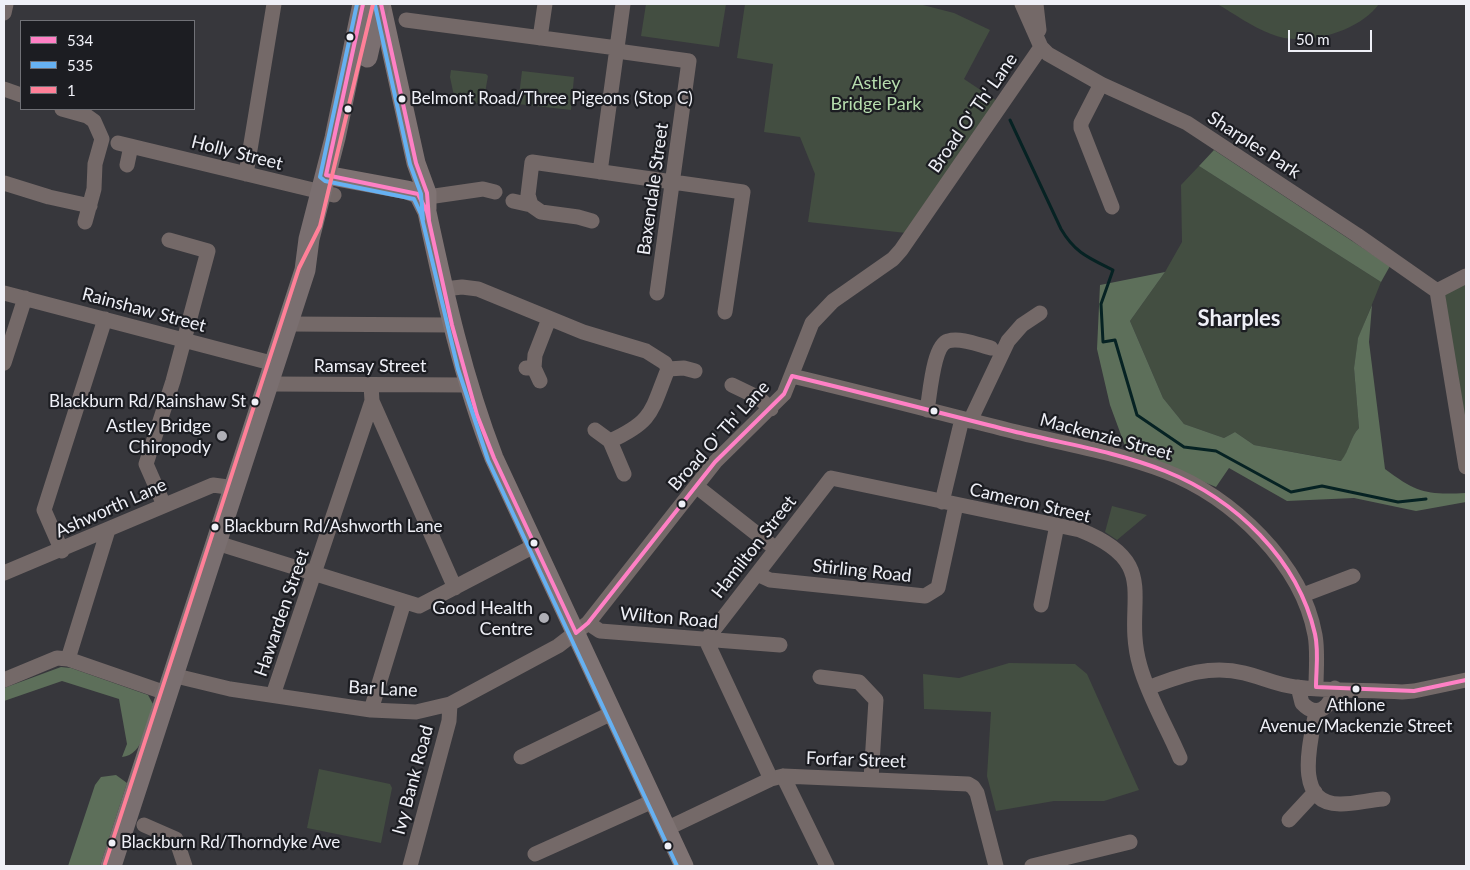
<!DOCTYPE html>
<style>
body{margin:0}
#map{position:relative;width:1470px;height:870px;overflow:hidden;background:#37373c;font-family:Lato,sans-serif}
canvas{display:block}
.frame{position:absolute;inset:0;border:5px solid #eff0f7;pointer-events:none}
.legend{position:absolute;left:20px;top:20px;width:175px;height:90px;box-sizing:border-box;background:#1c1d22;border:1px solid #707177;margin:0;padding:6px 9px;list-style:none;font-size:15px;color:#eff0f7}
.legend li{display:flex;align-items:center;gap:10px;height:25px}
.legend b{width:25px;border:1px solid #707177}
.scale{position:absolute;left:1288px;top:30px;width:84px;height:22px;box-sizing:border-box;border:2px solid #eff0f7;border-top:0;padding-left:6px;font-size:15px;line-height:18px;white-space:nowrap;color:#eff0f7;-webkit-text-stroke:4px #1c1d22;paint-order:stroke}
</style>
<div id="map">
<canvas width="1470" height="870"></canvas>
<div class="frame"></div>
<ul class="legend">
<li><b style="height:6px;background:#ff80c5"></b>534</li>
<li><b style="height:6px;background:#66b1f2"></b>535</li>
<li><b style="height:6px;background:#ff8098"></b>1</li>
</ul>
<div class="scale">50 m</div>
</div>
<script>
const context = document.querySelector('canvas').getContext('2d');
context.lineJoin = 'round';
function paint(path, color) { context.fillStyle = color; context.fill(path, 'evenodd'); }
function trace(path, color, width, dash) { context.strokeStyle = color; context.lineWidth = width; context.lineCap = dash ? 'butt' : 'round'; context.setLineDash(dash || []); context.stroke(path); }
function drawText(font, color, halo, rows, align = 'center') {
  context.font = font + ' Lato,sans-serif'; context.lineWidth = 4.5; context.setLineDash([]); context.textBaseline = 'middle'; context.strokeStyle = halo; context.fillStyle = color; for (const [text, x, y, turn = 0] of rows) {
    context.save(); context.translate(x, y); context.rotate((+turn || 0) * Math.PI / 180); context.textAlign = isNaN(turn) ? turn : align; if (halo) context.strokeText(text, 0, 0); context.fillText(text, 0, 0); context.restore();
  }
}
const green = new Path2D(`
 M646,4h80l-7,43 -78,-11z
 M745,4h174l35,9 36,17 -26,49 33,22 -91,132 -98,-11 7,-48 -15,-37 -36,-5 9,-68 -36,-6z
 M1217,4h162c-20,28 -76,44 -108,30 -19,-7 -36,-20 -54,-30z
 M451,70l35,4 2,2 -5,28 -28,-3 -5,-24z
 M522,71l52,6 -3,33 -53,-6z
 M1199,166l182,116 -23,57 -4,29 5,60c-9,9 -9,22 -17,33l-88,-16 -19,-13 -11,6 -40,-14 -21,-26 -33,-77 35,-49 17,-30 -1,-57z
 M1466,276v191l-29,-176z
 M1112,506l35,9 -30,25 -12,-8z
 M1009,663l66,1 12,10 52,116 -35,11h-50l-58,10 -9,-35 4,-64 -67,-3 -1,-35 36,4z
 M319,769l71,15 2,4 -11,55 -74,-15z`);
const forest = new Path2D(`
 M1214,150l176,116 -9,16 -182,-116z
 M1165,272l-35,49 33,77 21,26 40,14 11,-6 19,13 87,16c9,-11 9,-24 18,-33l-5,-60 4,-30 14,-33 -3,37 16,127c32,24 42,26 81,24v9l-50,9 -62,-13 -67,3 -58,-33 -13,19 -51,-21 -37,-12 -18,-49 -13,-56 3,-64z
 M61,667l10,1 77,27 5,9c-6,19 -9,51 -31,53l5,-13 -8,-45 -57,-18 -58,20v-13z
 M116,775l11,8 -27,83h-32l27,-81 6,-8z`);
const stream = new Path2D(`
 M1010,120l51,109c14,24 28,29 52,41l-12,34 2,38 12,-2 22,75 47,32 32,4 75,41 31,-6 76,16 28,-3`);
const minor = new Path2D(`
 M1022,4l19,43 7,7 53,30 86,39 170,112 80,56
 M1036,4l3,26
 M4,13l2,-9
 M406,20l211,28
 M540,38l5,-34
 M617,51l72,10 -32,232
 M1101,84l-20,39v5l31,79
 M4,89l17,6
 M62,109l25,7 7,5 8,18 -7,25 -1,25 -9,33
 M118,143l216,52
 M127,165l4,-19
 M600,172l23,-168
 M246,174l28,-170
 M4,183l45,14 41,9
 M421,198l62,-9 12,3
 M513,201l18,4 10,7 37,5 14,4
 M531,205l-3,-10 4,-33 211,30 -18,120
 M444,289l18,-2 16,2 105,43 63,19 19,12 3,6 16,-1 11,3
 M1437,291l29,176
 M1437,291l29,-15
 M4,293l271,71
 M288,324l164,1
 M4,363l21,-65
 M526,368h8l6,13
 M534,368l1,-13 14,-36
 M792,376c72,17 144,36 216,54 52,13 107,22 157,41 67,26 137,92 150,164 3,16 1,35 1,52
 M270,384l199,1
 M371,385l1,16 83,187
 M732,385l27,13 12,11
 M927,410c3,-15 6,-65 21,-69 12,-4 31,4 43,7
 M970,421l38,-80 14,-16 18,-12
 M595,430l15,11 14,33
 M610,441c44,-20 41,-30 58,-72
 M696,486l80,63
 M942,502l20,-83
 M164,505l-18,-41 27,-83 35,-130 -39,-11
 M217,543l202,63 115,-60
 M62,551l-18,-41 61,-191
 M4,573l209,-88 22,3
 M757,574l13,6 155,16 13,-8 18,-83
 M1303,595l50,-19
 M1041,605l16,-80
 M588,623l12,8 180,14
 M706,640l125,-162 249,52c85,34 41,71 60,136 9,32 27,61 40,92
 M706,640l65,139
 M68,659l40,-129
 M172,675l58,14 141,21 45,2 34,-8 108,-58 30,-23 127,-161 69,-68 28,-71 21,-22 60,-42 8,-9 140,-203
 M820,677l39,5 17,18 -5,79
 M4,680l53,-22 11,1 98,34
 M1298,687l4,16c16,17 29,3 33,-15
 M1148,688c32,-12 61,-24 96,-15 17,4 33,12 51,14 35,4 71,3 107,5l12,-1 52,-11
 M273,695l99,-294
 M371,710l33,-108
 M1316,711c-5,29 -24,94 25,93 14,0 28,-4 42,-5
 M521,757l91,-44
 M783,776l44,90
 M1289,820l26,-28
 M144,825l32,14 9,27
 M666,829l105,-50 12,-3 185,8 5,3 4,6 19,73
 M535,854l118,-53
 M410,866l39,-145 1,-17
 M1032,866l98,-24`);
const major = new Path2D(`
 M381,4l35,159 11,30v16
 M326,175l81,15 11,4 9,18c18,84 36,166 67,246l190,408`);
const highway = new Path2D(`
 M367,57l12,-53
 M111,866l194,-596 4,-31 26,-101 28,-134`);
const bus1 = new Path2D(`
 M363,4l-37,171 92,19 9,18 25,113 25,90 17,43 82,175
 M381,4l35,159 11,30 2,27
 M792,376c72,17 144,36 216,54 52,13 107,21 157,41 70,28 133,88 150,163 4,17 1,36 1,53
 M576,633l12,-10 127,-161 69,-68 8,-18
 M1316,687l98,4 52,-11`);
const bus2 = new Path2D(`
 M357,4l-37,173 5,4 89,18 7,15 37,155 30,91 189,406
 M375,5l35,159 11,30 2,26`);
const bus3 = new Path2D(`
 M105,864l194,-596 21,-42 53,-222`);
const markers = [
 [350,37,4.5,"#eff0f7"],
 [402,99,4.5,"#eff0f7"],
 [348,109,4.5,"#eff0f7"],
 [255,402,4.5,"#eff0f7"],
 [934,411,4.5,"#eff0f7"],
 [222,436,6,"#afafb6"],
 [682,504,4.5,"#eff0f7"],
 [215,527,4.5,"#eff0f7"],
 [534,543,4.5,"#eff0f7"],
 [544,618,6,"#afafb6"],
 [1356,689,4.5,"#eff0f7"],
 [112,843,4.5,"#eff0f7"],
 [668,846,4.5,"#eff0f7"]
];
const busNames = [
 ["Belmont Road/Three Pigeons (Stop C)",411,99],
 ["Blackburn Rd/Rainshaw St",246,402,"right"],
 ["Blackburn Rd/Ashworth Lane",224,527],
 ["Athlone",1356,706,"center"],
 ["Avenue/Mackenzie Street",1356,727,"center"],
 ["Blackburn Rd/Thorndyke Ave",121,843]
];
const parkNames = [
 ["Astley",876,83],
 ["Bridge Park",876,104]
];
const streetNames = [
 ["Broad O' Th' Lane",973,113,-55],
 ["Sharples Park",1254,145,33],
 ["Holly Street",237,153,14],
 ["Baxendale Street",653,189,-82],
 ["Rainshaw Street",144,310,15],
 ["Ramsay Street",370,366],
 ["Broad O' Th' Lane",719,436,-48],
 ["Mackenzie Street",1106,437,15],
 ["Cameron Street",1030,503,13],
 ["Ashworth Lane",111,508,-24],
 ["Hamilton Street",754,547,-52],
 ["Stirling Road",862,571,6],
 ["Hawarden Street",282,613,-71],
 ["Wilton Road",669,618,5],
 ["Bar Lane",383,689,3],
 ["Forfar Street",856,760,2],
 ["Ivy Bank Road",413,780,-75]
];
const poiNames = [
 ["Astley Bridge",211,426],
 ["Chiropody",211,447],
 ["Good Health",533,608],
 ["Centre",533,629]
];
const districtNames = [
 ["Sharples",1239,319]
];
paint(green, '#434e41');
paint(forest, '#5d6f5a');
trace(stream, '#062223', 3);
trace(minor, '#746968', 15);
trace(major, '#7f7373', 19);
trace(highway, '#7a6f70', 21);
trace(bus1, '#ff80c5', 4);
trace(bus2, '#66b1f2', 4);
trace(bus3, '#ff8098', 4);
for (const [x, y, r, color] of markers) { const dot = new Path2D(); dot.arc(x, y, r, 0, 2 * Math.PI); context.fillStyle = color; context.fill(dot); trace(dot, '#1c1d22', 2); }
drawText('17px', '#eff0f7', '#1c1d22', busNames, 'left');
drawText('18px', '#b6ddae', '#1c1d22', parkNames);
drawText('18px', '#eff0f7', '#1c1d22', streetNames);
drawText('18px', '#eff0f7', '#1c1d22', poiNames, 'right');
drawText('bold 22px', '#eff0f7', '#1c1d22', districtNames);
</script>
